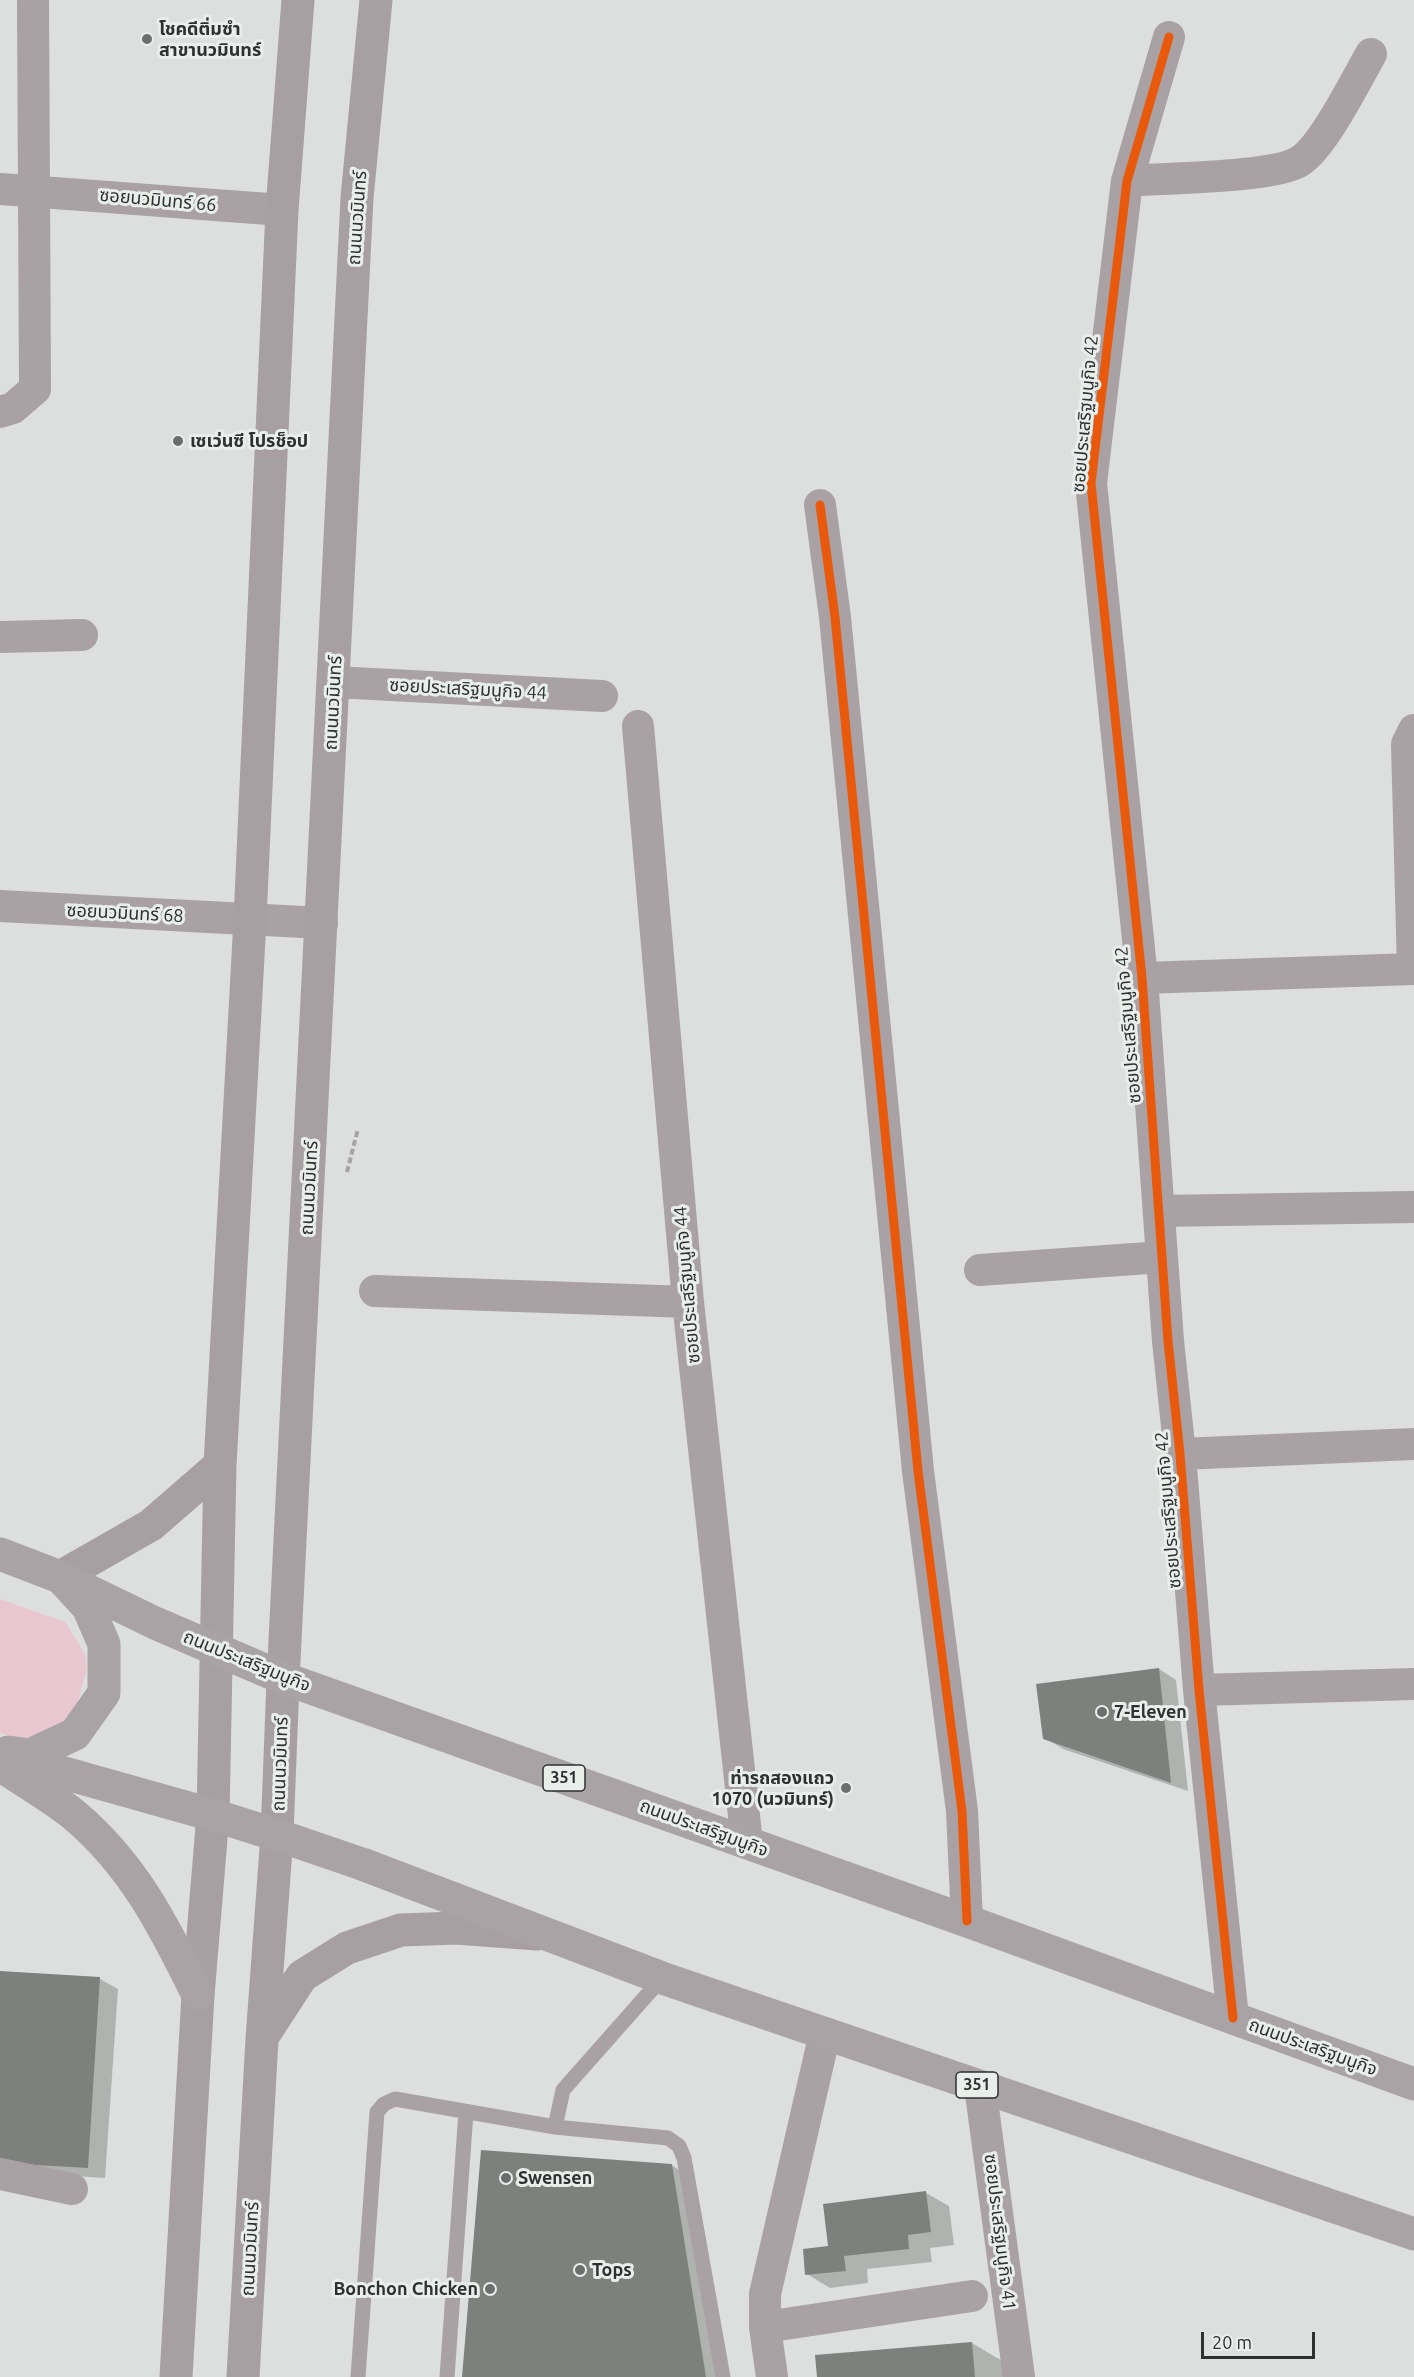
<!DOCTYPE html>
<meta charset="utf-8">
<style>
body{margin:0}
#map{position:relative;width:1414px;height:2377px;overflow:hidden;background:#dcdfdd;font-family:Ubuntu,sans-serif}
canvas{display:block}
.scale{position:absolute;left:1201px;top:2332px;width:114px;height:27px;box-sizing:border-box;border:3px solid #2f3130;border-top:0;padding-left:8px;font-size:18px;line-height:21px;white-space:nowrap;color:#2f3130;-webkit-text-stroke:4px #e8eeea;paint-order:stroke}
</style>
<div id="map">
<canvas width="1414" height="2377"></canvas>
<div class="scale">20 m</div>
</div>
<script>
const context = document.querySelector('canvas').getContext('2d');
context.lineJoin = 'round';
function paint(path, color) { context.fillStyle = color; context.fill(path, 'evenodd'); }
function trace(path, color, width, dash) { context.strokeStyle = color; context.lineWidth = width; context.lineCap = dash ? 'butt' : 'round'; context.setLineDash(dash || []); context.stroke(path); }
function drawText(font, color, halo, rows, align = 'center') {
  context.font = font + ' Ubuntu,"Noto Sans Thai",sans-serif'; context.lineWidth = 6; context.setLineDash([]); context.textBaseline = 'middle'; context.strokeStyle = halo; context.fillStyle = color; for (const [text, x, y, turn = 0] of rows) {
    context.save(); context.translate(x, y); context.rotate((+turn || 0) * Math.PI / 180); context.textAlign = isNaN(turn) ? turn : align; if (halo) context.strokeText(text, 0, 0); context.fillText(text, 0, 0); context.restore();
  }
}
const green = new Path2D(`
 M0,1599l65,23 20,32 2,14 -12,44 -15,18 -37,10 -23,-7z`);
const shadow = new Path2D(`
 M1159,1669l17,11 12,111 -125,-42 -18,-11z
 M0,1973l100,6 18,10 -13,189 -105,-7z
 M671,2165l24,14 31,198h-262z
 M926,2193l23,13 5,39 -24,3 2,14 -65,7 1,14 -38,5 -23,-14 23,-27z
 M972,2343l32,19 1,15h-187z`);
const building = new Path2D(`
 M1159,1668l12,115 -128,-44 -7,-55z
 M0,1971l100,6 -12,191 -88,-5z
 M481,2150l191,14 34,213h-244z
 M926,2191l5,41 -23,3 1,14 -65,7 2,15 -41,4 -2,-26 25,-3 -5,-42z
 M972,2342l3,35h-158l-2,-22z`);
const path = new Path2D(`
 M347,1172l11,-43`);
const service = new Path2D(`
 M555,2127l8,-37 99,-112
 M358,2377l19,-265 7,-8 11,-5 160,28 113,11 11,8 5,12 39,219
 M447,2377l19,-265`);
const minor = new Path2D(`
 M1169,37l-42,144 -36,302 51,495 26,363 12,113 19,236 34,328
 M1127,181c35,-3 148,-3 173,-20 23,-14 56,-81 71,-107
 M0,189l282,21
 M0,412l13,-4 22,-19 -2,-389
 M820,505l15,112 83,854 44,340 5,110
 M0,637l82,-2
 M334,682l268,14
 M638,726l50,576 59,541
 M0,906l322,17
 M1413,969l-6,-225 7,-14
 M1142,978l272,-9
 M1159,1211l255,-4
 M980,1270l182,-13
 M375,1291l313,11
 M1180,1454l234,-10
 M1199,1690l215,-6
 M980,2086l39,291
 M0,2174l72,15
 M765,2327l207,-31
 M772,2377l-7,-50v-33l60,-261`);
const secondary = new Path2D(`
 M60,1577l91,-52 69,-60
 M263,2036l39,-60 45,-28 54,-18 55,-2 81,6
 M176,2377l22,-382 15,-180 7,-350 30,-545 32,-710 16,-210
 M243,2377l19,-338 15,-204 6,-154 74,-1483 19,-198`);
const primary = new Path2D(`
 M0,1554l60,23 95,46 128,55 684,243 447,163
 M8,1752l22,3 45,-21 29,-41v-49l-16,-37 -23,-25
 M0,1755l213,60 64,20 85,29 300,114 752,256
 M0,1765c24,16 50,31 73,49 60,50 91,112 125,181`);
const cycleway = new Path2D(`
 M1169,37l-42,144 -36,302 51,495 26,363 12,113 19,236 34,328
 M820,505l15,112 83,854 44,340 5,110`);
const markers = [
 [147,39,6,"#6c6e6d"],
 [178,441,6,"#6c6e6d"],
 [1102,1712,6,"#6c6e6d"],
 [846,1788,6,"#6c6e6d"],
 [506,2178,6,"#6c6e6d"],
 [580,2270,6,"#6c6e6d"],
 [490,2289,6,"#6c6e6d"]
];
const shields = [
 [564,1778,42],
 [977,2085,42]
];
const shieldNames = [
 ["351",564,1778],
 ["351",977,2085]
];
const poiNames = [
 ["โชคดีติ่มซำ",159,29],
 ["สาขานวมินทร์",159,50],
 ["เซเว่นซี โปรช็อป",190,441],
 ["7-Eleven",1114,1712],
 ["ท่ารถสองแถว",834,1778,"right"],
 ["1070 (นวมินทร์)",834,1799,"right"],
 ["Swensen",518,2178],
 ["Tops",592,2270],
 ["Bonchon Chicken",478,2289,"right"]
];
const streetNames = [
 ["ซอยนวมินทร์ 66",158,200,5],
 ["ถนนนวมินทร์",357,218,-86],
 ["ซอยประเสริฐมนูกิจ 42",1085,414,-85],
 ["ซอยประเสริฐมนูกิจ 44",468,689,3],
 ["ถนนนวมินทร์",333,703,-87],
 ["ซอยนวมินทร์ 68",125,913,3],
 ["ซอยประเสริฐมนูกิจ 42",1128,1025,-95],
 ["ถนนนวมินทร์",309,1188,-87],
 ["ซอยประเสริฐมนูกิจ 44",687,1285,-95],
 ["ซอยประเสริฐมนูกิจ 42",1168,1510,-95],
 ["ถนนประเสริฐมนูกิจ",247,1661,22],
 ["ถนนนวมินทร์",280,1764,-88],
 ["ถนนประเสริฐมนูกิจ",704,1828,20],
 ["ถนนประเสริฐมนูกิจ",1313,2047,20],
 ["ซอยประเสริฐมนูกิจ 41",1000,2232,83],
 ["ถนนนวมินทร์",250,2249,-87]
];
paint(green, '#e9c7d1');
paint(shadow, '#0003');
paint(building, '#7e807e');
trace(path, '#a6a1a2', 4, [6, 3]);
trace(service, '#a9a1a3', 15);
trace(minor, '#a9a1a3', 32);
trace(secondary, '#a89fa2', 33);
trace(primary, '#a9a3a5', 33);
trace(cycleway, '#e8590c', 9);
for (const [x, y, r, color] of markers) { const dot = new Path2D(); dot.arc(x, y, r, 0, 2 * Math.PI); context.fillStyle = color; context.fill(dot); trace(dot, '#e8eeea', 2); }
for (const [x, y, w] of shields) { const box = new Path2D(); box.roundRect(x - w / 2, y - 13, w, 26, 4.5); context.fillStyle = '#e8eeea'; context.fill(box); trace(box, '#2f3130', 1.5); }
drawText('bold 16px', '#2f3130', null, shieldNames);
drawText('bold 18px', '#2f3130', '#e8eeea', poiNames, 'left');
drawText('18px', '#2f3130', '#e8eeea', streetNames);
</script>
